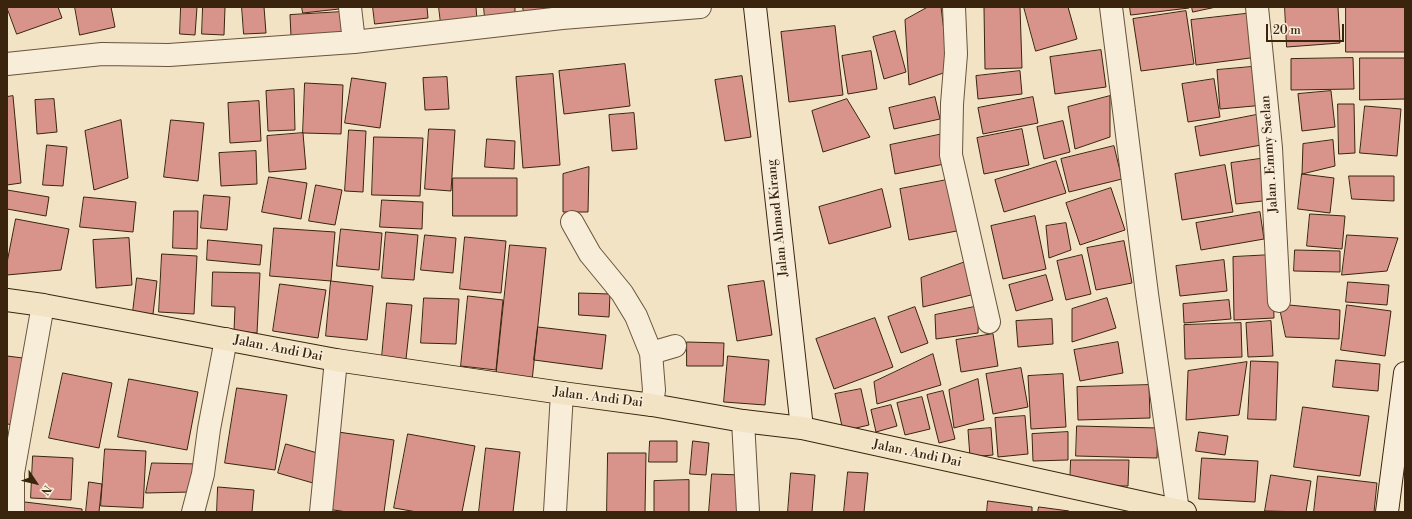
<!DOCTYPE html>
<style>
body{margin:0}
#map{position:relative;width:1412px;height:519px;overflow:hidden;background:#f3e3c5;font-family:"Libre Bodoni",serif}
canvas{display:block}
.frame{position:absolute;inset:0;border:8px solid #3a240e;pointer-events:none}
.north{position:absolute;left:16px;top:463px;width:40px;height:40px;-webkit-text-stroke:3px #f7edd9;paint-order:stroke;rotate:125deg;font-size:11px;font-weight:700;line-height:16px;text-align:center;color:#3a240e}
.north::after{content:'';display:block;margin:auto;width:14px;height:18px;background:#3a240e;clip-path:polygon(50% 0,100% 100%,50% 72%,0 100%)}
.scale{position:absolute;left:1266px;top:24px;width:78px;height:18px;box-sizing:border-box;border:2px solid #3a240e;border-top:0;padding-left:5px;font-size:12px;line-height:14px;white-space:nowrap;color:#3a240e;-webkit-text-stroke:3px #f7edd9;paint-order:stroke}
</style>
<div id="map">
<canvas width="1412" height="519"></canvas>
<div class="frame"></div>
<div class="north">N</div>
<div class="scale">20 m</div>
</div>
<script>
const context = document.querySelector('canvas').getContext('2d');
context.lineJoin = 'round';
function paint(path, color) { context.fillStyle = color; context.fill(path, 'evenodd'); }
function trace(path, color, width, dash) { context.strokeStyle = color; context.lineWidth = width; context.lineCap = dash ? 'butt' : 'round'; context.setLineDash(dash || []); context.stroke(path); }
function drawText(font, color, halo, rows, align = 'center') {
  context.font = font + ' "Libre Bodoni",serif'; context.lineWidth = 3; context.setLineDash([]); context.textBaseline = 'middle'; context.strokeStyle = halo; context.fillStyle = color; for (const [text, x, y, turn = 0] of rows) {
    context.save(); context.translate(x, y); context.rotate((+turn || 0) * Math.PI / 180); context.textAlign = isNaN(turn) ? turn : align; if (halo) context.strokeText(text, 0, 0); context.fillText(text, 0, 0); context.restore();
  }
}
const building = new Path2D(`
 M7,7h51l4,11 -45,16z
 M75,7h36l4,20 -35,8z
 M181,7h16l-2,28 -15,-1z
 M203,7h22l-1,28 -22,-1z
 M242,7h22l2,26 -22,1z
 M302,7h37v2l-36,4z
 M373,7h54l1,11 -53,6z
 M439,7h37l1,13 -36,4z
 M484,7h31v8l-30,3z
 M523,7h33v6l-31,5z
 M928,7h13l8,64 -40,14 -4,-65z
 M1020,7l2,61 -37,1 -1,-61z
 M1024,7h44l9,32 -41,12z
 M1130,7h59v1l-58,7z
 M1192,7h24l-23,5z
 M1285,7h53l2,36 -53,4z
 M1346,7h59v45h-59z
 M1186,11l8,53 -53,7 -8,-52z
 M342,12l1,21 -52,3 -1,-21z
 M1253,13l5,44 -62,8 -5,-45z
 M835,26l8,69 -54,7 -8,-70z
 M895,31l11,41 -22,7 -11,-42z
 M1101,50l5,37 -51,7 -5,-37z
 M871,51l6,38 -29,5 -6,-38z
 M1353,58l1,31 -63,1v-31z
 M1360,58h45v41l-45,1z
 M625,64l5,42 -66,8 -5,-43z
 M1262,66l3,39 -45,4 -3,-39z
 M1020,71l2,23 -44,5 -2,-23z
 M553,74l7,91 -37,3 -7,-91z
 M742,76l9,61 -26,4 -10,-61z
 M447,77l2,32 -24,1 -2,-32z
 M352,78l34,5 -6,45 -35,-5z
 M1214,79l6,38 -32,5 -6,-38z
 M305,83l38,2 -2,49 -38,-1z
 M294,89l1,41 -27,1 -2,-40z
 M1331,91l4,36 -33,4 -4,-37z
 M13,96l8,87 -14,2v-88z
 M1110,96v41l-35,12 -7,-42z
 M935,97l5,22 -46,10 -5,-21z
 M1033,97l5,26 -55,11 -5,-26z
 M54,99l3,33 -20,2 -2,-34z
 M847,99l23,38 -47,15 -11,-41z
 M259,101l2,40 -31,2 -2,-40z
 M1338,104h16l1,49 -16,1z
 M1365,106l36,3 -4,47 -37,-3z
 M634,113l3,36 -25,2 -3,-36z
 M1261,114l6,30 -67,12 -5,-29z
 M121,120l7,58 -34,12 -9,-59z
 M171,120l33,3 -6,58 -34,-4z
 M1063,121l7,31 -26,7 -7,-32z
 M429,129l26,1 -4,61 -26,-2z
 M1022,129l7,36 -45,9 -7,-36z
 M349,130l17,1 -3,61 -18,-1z
 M303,133l3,36 -37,3 -2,-36z
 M943,134l6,29 -54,11 -5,-29z
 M374,137l49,1 -3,58 -48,-1z
 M487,139l28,2 -1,28 -29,-2z
 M1333,140l2,26 -33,8 1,-30z
 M47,145l20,2 -4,39 -20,-1z
 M1114,146l8,33 -53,13 -8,-33z
 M256,151l1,33 -36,2 -2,-33z
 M1266,158l5,42 -35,4 -5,-41z
 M1056,161l10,32 -62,19 -9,-32z
 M1225,165l8,47 -51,8 -7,-46z
 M589,167l-1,45h-25v-38z
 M1302,174l32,4 -4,35 -32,-4z
 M1349,176h45v25l-42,-2z
 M269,177l38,6 -6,36 -39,-7z
 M453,178h64v38h-64z
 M952,179l10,51 -53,10 -9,-51z
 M316,185l26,5 -7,35 -26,-4z
 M1111,188l14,42 -45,15 -14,-42z
 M882,189l9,38 -62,17 -10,-37z
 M7,190l42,7 -3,19 -39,-7z
 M204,195l26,2 -3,33 -26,-2z
 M84,197l52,5 -3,30 -53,-5z
 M382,200l41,2 -1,27 -42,-2z
 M174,211h24l-1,38 -24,-1z
 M1260,212l4,27 -63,11 -5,-27z
 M1310,214l35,2 -3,33 -35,-3z
 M1035,216l11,53 -43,10 -12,-53z
 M16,219l53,10 -8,41 -54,5v-12z
 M1066,223l5,27 -22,8 -3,-32z
 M274,228l61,4 -4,49 -61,-5z
 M341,229l41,4 -3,37 -42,-4z
 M386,232l32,3 -4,45 -32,-2z
 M425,235l31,3 -3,35 -32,-3z
 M1347,235l51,3 -11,33 -45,4z
 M465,237l41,4 -5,52 -41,-4z
 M129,238l3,47 -36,3 -3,-48z
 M208,240l54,5 -2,20 -53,-5z
 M1124,241l8,42 -36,7 -9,-42z
 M510,245l36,3 -14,133 -36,-3z
 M1295,250l45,1v21l-46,-1z
 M162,254l35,2 -3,58 -35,-2z
 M1082,255l9,39 -25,6 -9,-39z
 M1272,255l2,63 -40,2 -1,-63z
 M1224,260l3,31 -47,5 -4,-30z
 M968,261l7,33 -52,13 -2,-29z
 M213,272l47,1 -3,60 -23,-2 1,-24 -23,-1z
 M1046,275l7,25 -37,11 -7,-26z
 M137,278l20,3 -4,33 -20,-2z
 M331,281l42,5 -6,54 -41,-4z
 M764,281l8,54 -35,6 -9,-55z
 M1348,282l41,3 -2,20 -41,-3z
 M280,284l46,6 -8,48 -45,-7z
 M579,293l31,1 -1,23 -30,-2z
 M468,296l35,4 -7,70 -35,-4z
 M424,298l35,1 -3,45 -35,-1z
 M1107,298l9,30 -44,14v-33z
 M1229,300l2,19 -47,4 -1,-19z
 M387,303l25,2 -6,54 -24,-2z
 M1279,304l61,6 -1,29 -53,-2z
 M1347,305l44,6 -6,45 -44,-6z
 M979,306l-1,27 -42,6 -1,-24z
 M915,307l13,36 -27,10 -13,-36z
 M875,318l18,49 -59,22 -18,-50z
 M1052,319l1,25 -35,3 -2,-26z
 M1271,321l2,35 -25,1 -2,-34z
 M1241,323l1,34 -57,2 -1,-34z
 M538,327l68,8 -4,34 -68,-9z
 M993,334l5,32 -37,6 -5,-32z
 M687,342l37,1 -1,23h-36z
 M1118,342l5,31 -43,8 -6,-31z
 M933,354l8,31 -64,19 -3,-22z
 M7,356l16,2 -8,67 -8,-1z
 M728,356l41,4 -4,45 -41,-3z
 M1336,360l44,4 -2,27 -45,-4z
 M1251,361l27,1 -2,58 -28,-1z
 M1247,362l-8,53 -53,5 2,-49z
 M1021,368l7,39 -35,7 -7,-40z
 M63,373l49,10 -13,65 -50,-10z
 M1063,374l3,53 -35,2 -3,-53z
 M129,379l69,13 -11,58 -69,-13z
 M978,379l6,41 -30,8 -5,-38z
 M1149,385l1,33 -72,2 -1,-33z
 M237,388l50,7 -12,75 -50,-7z
 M861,389l8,36 -26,6 -8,-37z
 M943,391l12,48 -16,4 -12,-48z
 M922,397l8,32 -25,6 -8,-32z
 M891,405l6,21 -21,6 -5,-22z
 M1303,407l66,9 -9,60 -66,-9z
 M1025,416l3,38 -30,3 -3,-39z
 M1077,426l81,2 -1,30 -81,-2z
 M991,428l2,27 -23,2 -2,-27z
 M338,432l56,8 -10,72h-37l-20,-3z
 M1068,432v28l-35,1 -1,-27z
 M1199,432l29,4 -3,19 -29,-4z
 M408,434l67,12 -13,66h-45l-23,-4z
 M650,441h27v21h-28z
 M693,441l16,2 -3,32 -16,-1z
 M286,444l35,10 -8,29 -35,-10z
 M486,448l34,4 -7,60h-34z
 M105,449l41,2 -3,57 -42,-2z
 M608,453h38l-1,59h-38z
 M33,456l40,2 -2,42 -40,-2z
 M1202,458l56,3 -3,41 -56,-3z
 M1071,460h58l-1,26h-58z
 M152,463l48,1 -9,28 -45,1z
 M848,472l20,1 -4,39h-20z
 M791,473l24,2 -3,37h-24z
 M712,474l29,1 -3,37h-29z
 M1271,475l40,6 -5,31 -41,-1z
 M1318,476l59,7 -3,29h-60z
 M689,480v32h-35v-31z
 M89,482l13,2 -3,28h-13z
 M218,487l36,3 -2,22h-35z
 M988,501l44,6v5h-45z
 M25,502l57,7v3h-58z
 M1039,507l30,4v1h-31z`);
const minor = new Path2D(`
 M350,7l4,35
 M954,7l2,47 -4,50 -1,51 38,167
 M1111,7l36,287 31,217
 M1257,7l14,141 8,153
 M7,64l95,-10 67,1 185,-13 208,-24 138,-11
 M572,222l18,32 32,39 14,23 15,37 3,37 -2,15
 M651,353l24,-7
 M743,421l5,91
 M13,512v-39l30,-168
 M193,512l10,-38 6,-45 17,-90
 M321,512l15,-152
 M555,512l7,-119`);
const secondary = new Path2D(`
 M755,7l47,421
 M1387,512l18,-139`);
const trunk = new Path2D(`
 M7,300l36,5 293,55 226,33 90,12 91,16 59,7 383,84`);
const streetNames = [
 ["Jalan . Emmy Saelan",1270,154,-94],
 ["Jalan Ahmad Kirang",778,218,-96],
 ["Jalan . Andi Dai",278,349,11],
 ["Jalan . Andi Dai",598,398,7],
 ["Jalan . Andi Dai",917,454,12]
];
paint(building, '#d8948a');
trace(building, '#3a240e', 1);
trace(minor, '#68543c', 24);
trace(secondary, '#3a240e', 24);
trace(trunk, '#3a240e', 24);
trace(minor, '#f7edd9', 22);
trace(secondary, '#f7edd9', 22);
trace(trunk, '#f3e3c5', 22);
drawText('13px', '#3a240e', '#f7edd9', streetNames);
</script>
